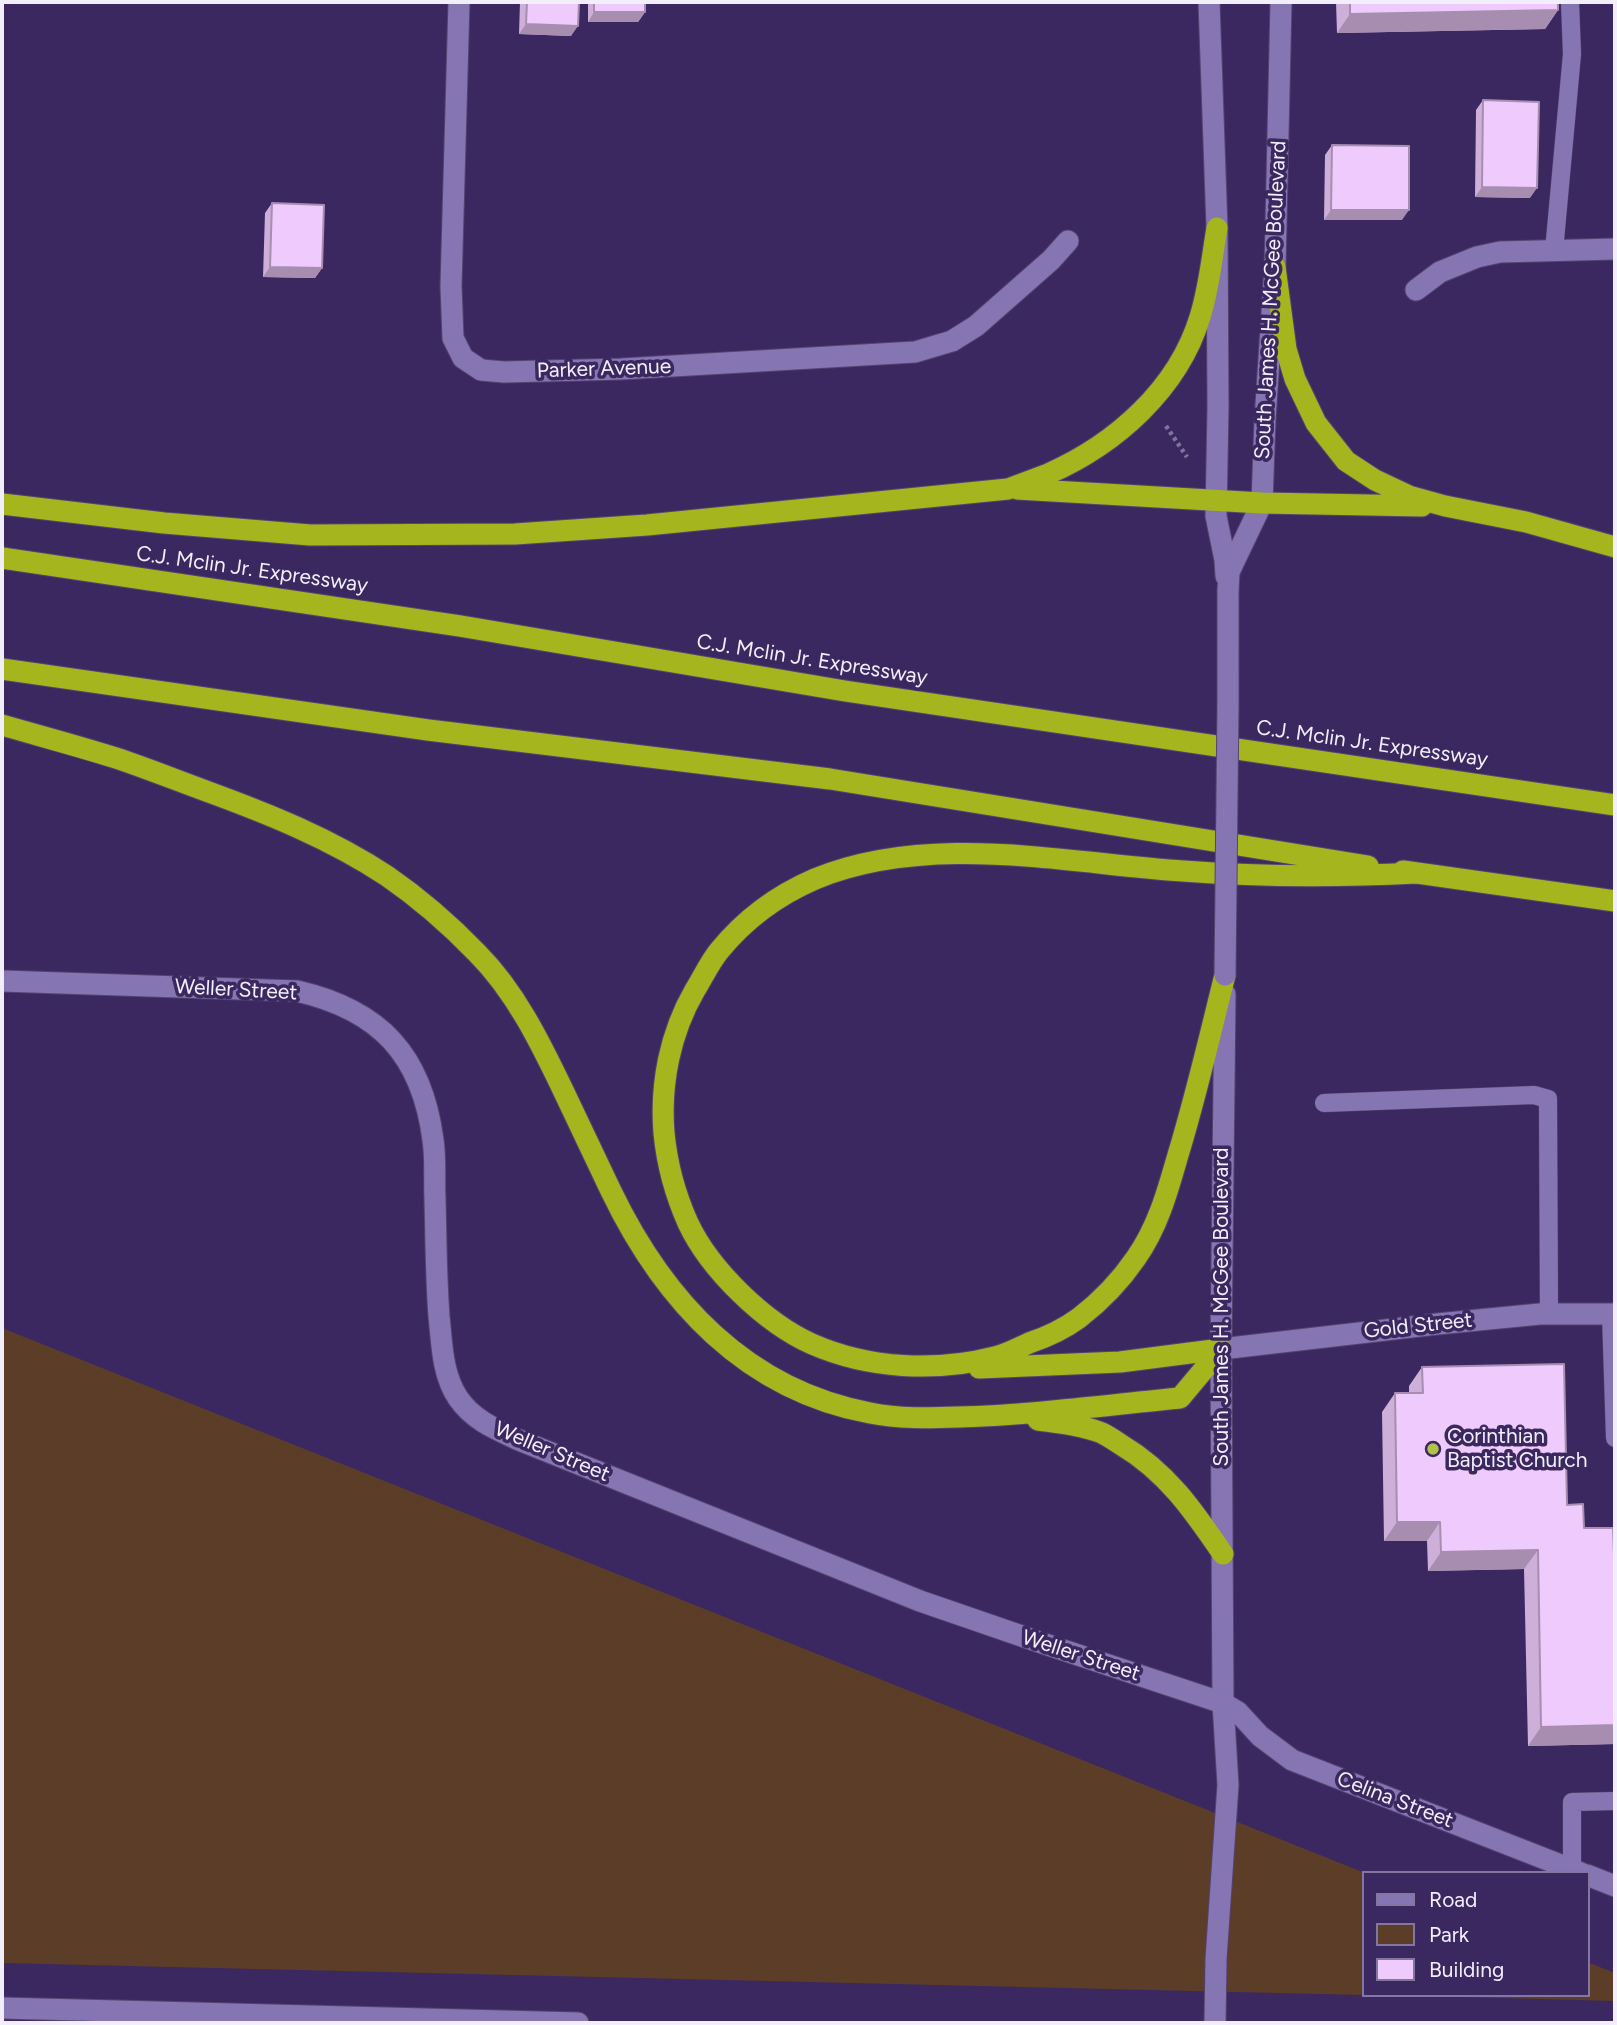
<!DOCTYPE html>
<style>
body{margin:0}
#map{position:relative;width:1617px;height:2025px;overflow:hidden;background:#3b2860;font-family:Figtree,sans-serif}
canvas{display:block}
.frame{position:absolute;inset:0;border:4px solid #f2eefd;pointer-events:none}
.legend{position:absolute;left:1362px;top:1871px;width:228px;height:126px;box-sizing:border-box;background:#3b2860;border:2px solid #84779f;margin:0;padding:9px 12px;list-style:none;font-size:21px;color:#f2eefd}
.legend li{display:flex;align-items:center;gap:14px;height:35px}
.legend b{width:35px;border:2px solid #84779f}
</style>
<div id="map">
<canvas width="1617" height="2025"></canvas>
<div class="frame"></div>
<ul class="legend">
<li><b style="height:9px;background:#8675b3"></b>Road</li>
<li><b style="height:19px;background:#5c3d28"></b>Park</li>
<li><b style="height:19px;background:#eecbfc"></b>Building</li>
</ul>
</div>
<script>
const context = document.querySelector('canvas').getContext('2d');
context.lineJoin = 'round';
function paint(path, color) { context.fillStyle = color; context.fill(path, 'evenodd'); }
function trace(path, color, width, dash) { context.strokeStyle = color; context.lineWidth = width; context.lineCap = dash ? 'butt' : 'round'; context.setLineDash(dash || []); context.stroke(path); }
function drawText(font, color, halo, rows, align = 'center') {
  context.font = font + ' Figtree,sans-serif'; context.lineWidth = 7; context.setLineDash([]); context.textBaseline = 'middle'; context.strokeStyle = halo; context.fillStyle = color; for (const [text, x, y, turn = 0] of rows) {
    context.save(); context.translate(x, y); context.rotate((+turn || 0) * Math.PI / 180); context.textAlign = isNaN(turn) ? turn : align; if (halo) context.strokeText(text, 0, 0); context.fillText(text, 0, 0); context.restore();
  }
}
const green = new Path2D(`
 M2,1328l1363,545 -2,122 -1361,-32z
 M1587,1962l28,11v28l-232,-6h204z`);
const path = new Path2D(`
 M1166,426l21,31`);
const lane = new Path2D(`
 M1554,251l18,-197 -2,-52
 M1324,1103l210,-8 14,4 1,215
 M1611,1314l4,124
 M1572,1869v-67l43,-1`);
const street = new Path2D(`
 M459,2l-8,284 2,52 10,20 18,12 23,2 117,-3 294,-17 37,-11 24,-15 75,-66 17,-19
 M1416,290l24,-18 37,-15 23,-5 115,-3
 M2,981l295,10c83,19 125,64 136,149 3,19 1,40 2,59 1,39 1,78 4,117 3,28 3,58 19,82 15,22 37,31 61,42l401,161 119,41 184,61 15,9 22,24 32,24 289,113
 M1221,1349l216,-25 103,-10h75
 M1587,1875l28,11`);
const secondary = new Path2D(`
 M1209,2l8,226 1,179 -2,109 9,44 1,16
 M1228,591l1,-19 33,-69 3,-83 10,-153 6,-265
 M2,2008l576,15
 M1215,2023l1,-64 12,-174 -5,-82 -2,-354 4,-355`);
const highway = new Path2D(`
 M1275,267l11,82 9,30 21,44 30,38 29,19 34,16 36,10 81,16 89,25
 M1017,489l245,14 160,3
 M2,504l162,19 146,12 205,-1 132,-9 361,-36c13,-5 27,-10 40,-15 68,-30 130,-85 152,-157 9,-28 12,-60 17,-89
 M2,558l458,68 385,65 770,114
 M2,669l426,61 402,49 538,87
 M2,725c38,11 76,21 114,33 30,10 60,22 90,33 63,23 125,48 181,85 32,22 63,49 90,77 38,38 63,89 86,137 16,34 32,67 48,101 53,110 135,199 259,222 29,6 59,5 89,4 74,-2 148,-12 221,-19l41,-49
 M1403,871l212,30
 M1225,975c-15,60 -29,121 -47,180 -10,35 -20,72 -42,103 -15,22 -35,43 -57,60 -15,11 -32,19 -50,25 -11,5 -22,11 -34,14 -59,15 -126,12 -183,-13 -47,-21 -102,-74 -124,-121 -13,-29 -21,-59 -24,-90 -4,-49 6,-100 31,-143 8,-13 15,-28 24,-39 26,-32 59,-56 96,-72 115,-47 249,-16 368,-8 78,6 155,6 233,2
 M979,1368l141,-6 101,-13
 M1038,1420c22,3 43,5 64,13 6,3 12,7 18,11 47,28 73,66 103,110`);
const secondaryBridge = new Path2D(`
 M1225,975l3,-271v-113`);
const wall = new Path2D(`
 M520,2h59l-8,34 -52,-2z
 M588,2h57v10l-7,10h-50z
 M1336,2h222v8l-13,19 -208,4z
 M1483,100l47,98 -55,-1 1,-87z
 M1332,145l70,75h-78l1,-65z
 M272,203l50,65 -7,10 -52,-1 2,-64z
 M1422,1367l145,138 17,23 30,27h1v189l-87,2 -4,-177 -96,2 -1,-30h-43l-2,-129 13,-19h14v-7z`);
const shadedWall = new Path2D(`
 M1558,10l-13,19 -208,4 13,-19z
 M594,12h51l-7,10h-50z
 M526,24l52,2 -7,10 -52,-2z
 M1482,187l55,1 -7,10 -55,-1z
 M1331,210h78l-7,10h-78z
 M270,267l52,1 -7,10 -52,-1z
 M1397,1522h43l-13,19h-43z
 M1538,1550l-14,19 -96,2 13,-19z
 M1615,1725v19l-87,2 13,-19z`);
const building = new Path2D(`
 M527,2h52l-1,24 -52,-2z
 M594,2h51v10h-51z
 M1350,2h208v8l-208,4z
 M1483,100l56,2 -2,86 -55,-1z
 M1332,145l77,1v64h-78z
 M272,203l52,2 -2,63 -52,-1z
 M1564,1364l3,141 16,-1 1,24h29l1,27h1v170l-74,2 -3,-177 -97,2 -1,-30h-43l-2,-129h28l-1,-26z`);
const markers = [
 [1433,1449,7,"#b3c24b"]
];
const streetNames = [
 ["South James H. McGee Boulevard",1271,300,-87],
 ["Parker Avenue",604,369,-2],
 ["C.J. Mclin Jr. Expressway",252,570,8],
 ["C.J. Mclin Jr. Expressway",812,660,9],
 ["C.J. Mclin Jr. Expressway",1372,744,8],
 ["Weller Street",236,990,3],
 ["South James H. McGee Boulevard",1222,1307,-90],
 ["Gold Street",1418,1326,-6],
 ["Weller Street",552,1452,23],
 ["Weller Street",1081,1656,18],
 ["Celina Street",1395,1800,21]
];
const poiNames = [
 ["Corinthian",1447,1437],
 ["Baptist Church",1447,1461]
];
paint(green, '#5c3d28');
trace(lane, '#554370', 19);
trace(street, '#554370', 23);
trace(secondary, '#554370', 23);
trace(highway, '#554370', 23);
trace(path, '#81739c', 4.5, [3.5, 3.5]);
trace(lane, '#8675b3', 18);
trace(street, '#8675b3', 21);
trace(secondary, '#8675b3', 21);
trace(highway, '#a5b51e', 21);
trace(secondaryBridge, '#554370', 23, []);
trace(secondaryBridge, '#8675b3', 21);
paint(wall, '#cdafd9');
paint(shadedWall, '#a78eb0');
paint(building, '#eecbfc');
trace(building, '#a78eb0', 2);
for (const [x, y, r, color] of markers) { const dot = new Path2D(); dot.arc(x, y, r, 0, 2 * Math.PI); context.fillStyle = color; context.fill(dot); trace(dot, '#3b2860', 2.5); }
drawText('21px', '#f2eefd', '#3b2860', streetNames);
drawText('21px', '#f2eefd', '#3b2860', poiNames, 'left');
</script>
